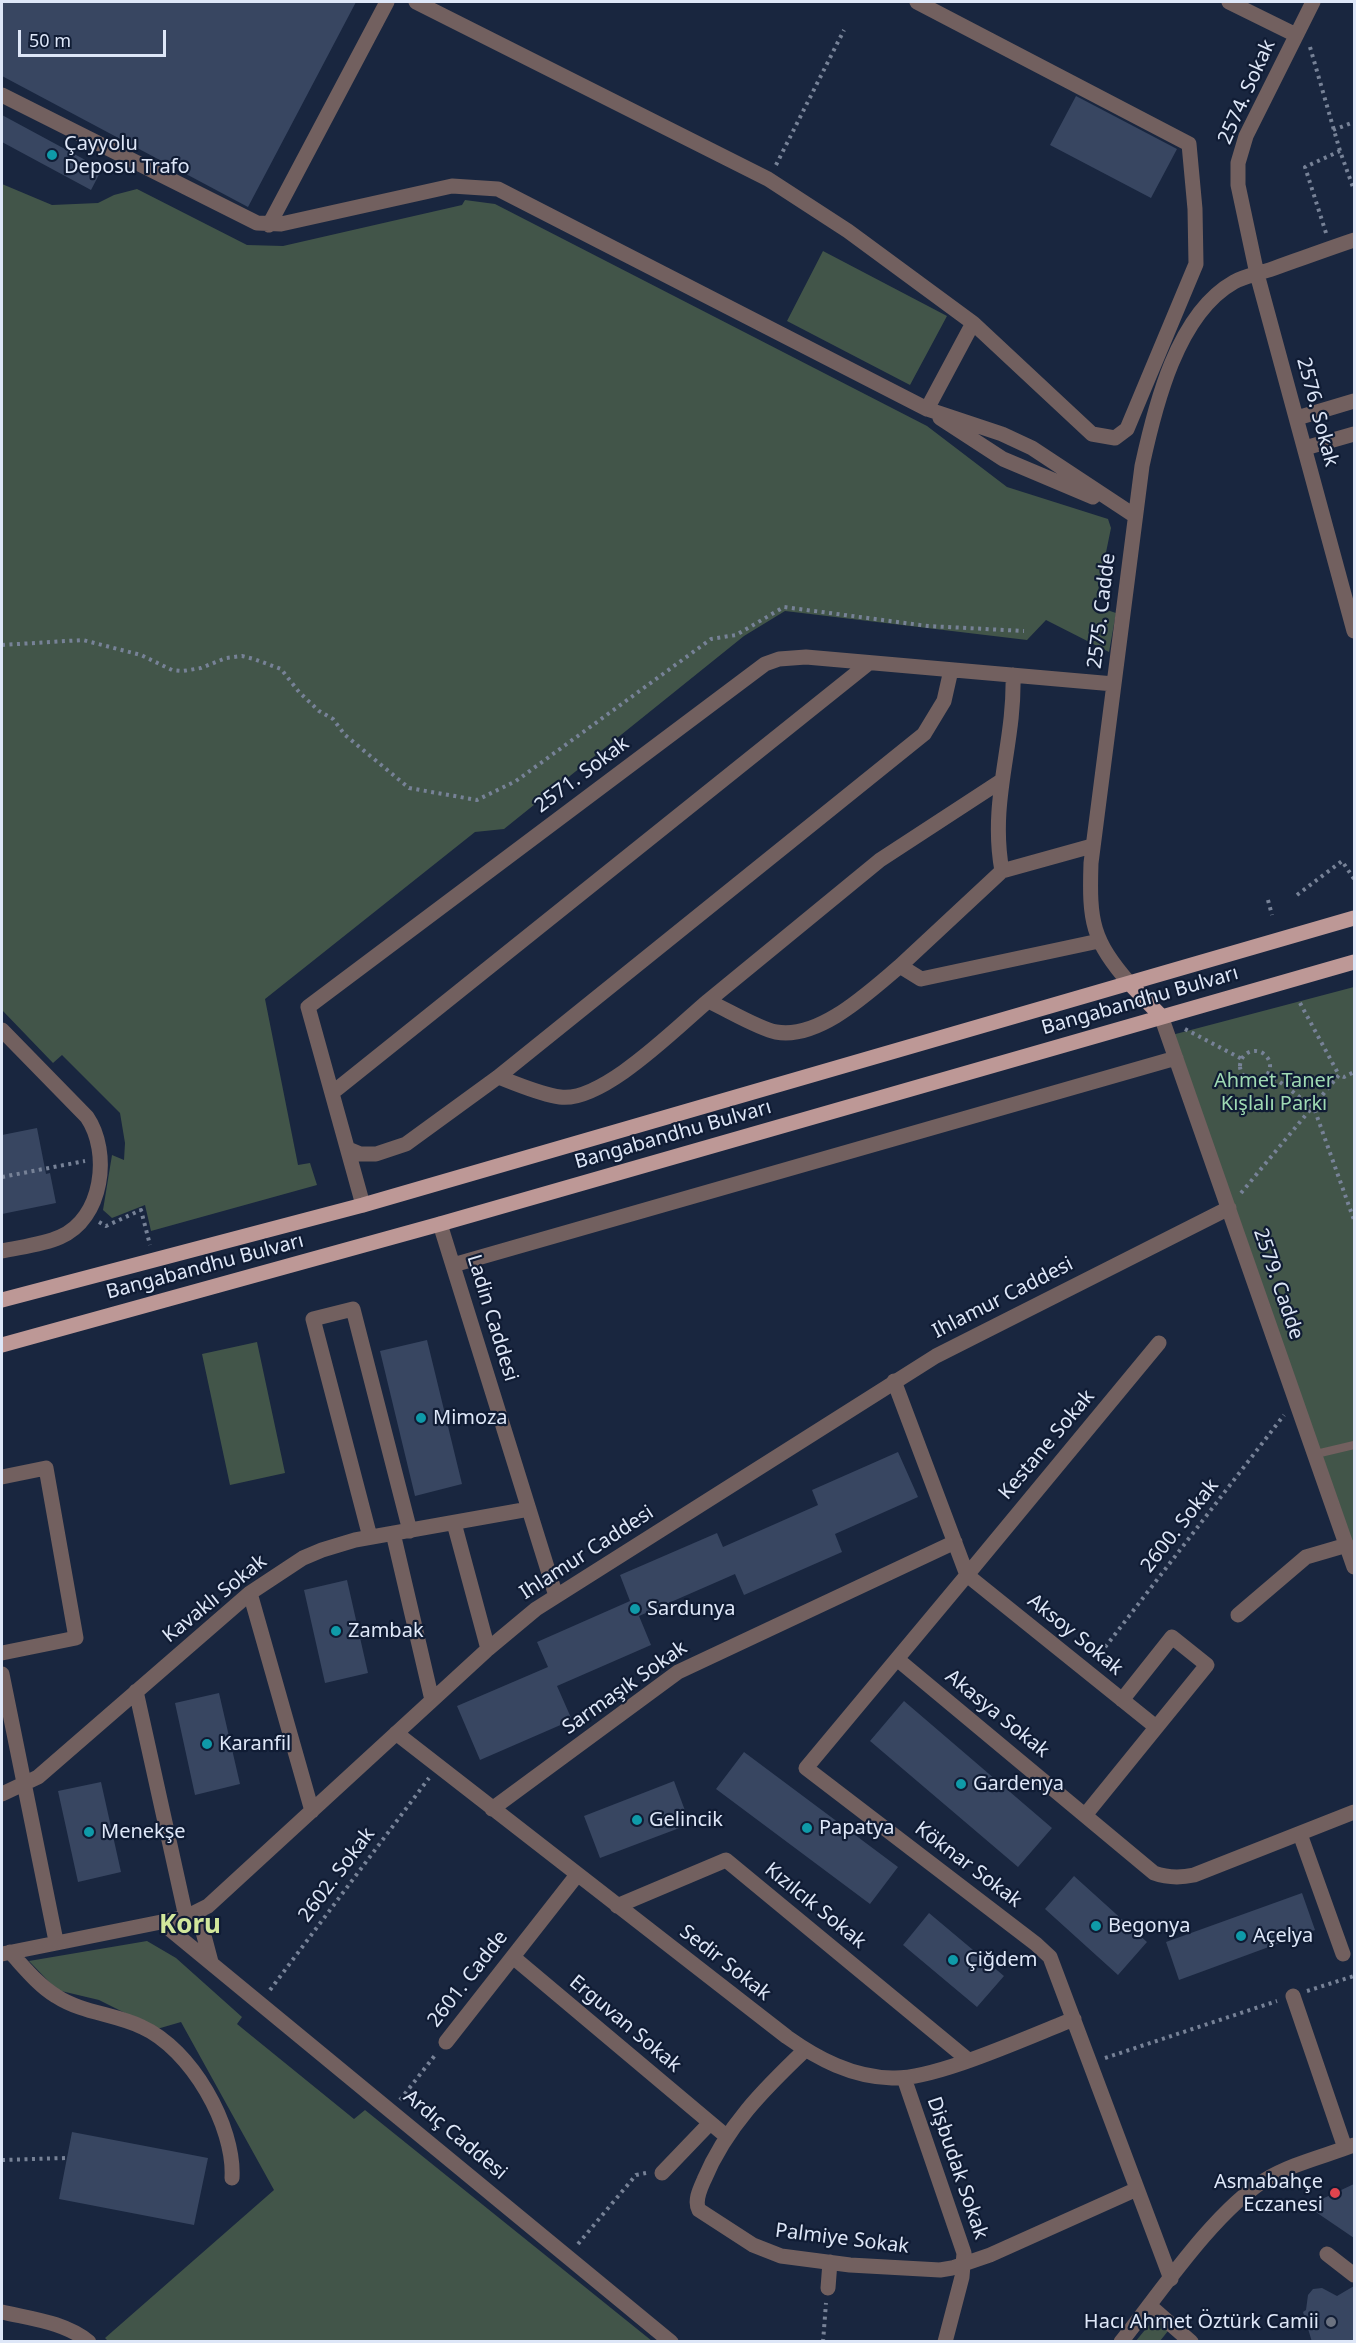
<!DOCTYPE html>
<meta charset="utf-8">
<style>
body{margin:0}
#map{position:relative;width:1356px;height:2343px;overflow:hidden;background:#19263f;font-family:"Noto Sans",sans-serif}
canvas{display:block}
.frame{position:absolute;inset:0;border:3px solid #dee7f8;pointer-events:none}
.scale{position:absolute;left:18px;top:30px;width:148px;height:27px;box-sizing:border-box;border:3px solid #dee7f8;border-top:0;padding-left:8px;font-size:18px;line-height:21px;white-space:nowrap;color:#dee7f8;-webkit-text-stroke:4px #101c34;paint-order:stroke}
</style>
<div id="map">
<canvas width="1356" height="2343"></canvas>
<div class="frame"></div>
<div class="scale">50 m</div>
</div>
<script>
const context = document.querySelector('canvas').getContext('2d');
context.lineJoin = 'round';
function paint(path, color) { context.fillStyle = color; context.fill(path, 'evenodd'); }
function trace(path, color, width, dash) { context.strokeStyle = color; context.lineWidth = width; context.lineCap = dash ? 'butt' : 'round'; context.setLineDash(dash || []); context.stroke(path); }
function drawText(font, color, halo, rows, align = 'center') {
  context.font = font + ' "Noto Sans",sans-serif'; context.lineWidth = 4.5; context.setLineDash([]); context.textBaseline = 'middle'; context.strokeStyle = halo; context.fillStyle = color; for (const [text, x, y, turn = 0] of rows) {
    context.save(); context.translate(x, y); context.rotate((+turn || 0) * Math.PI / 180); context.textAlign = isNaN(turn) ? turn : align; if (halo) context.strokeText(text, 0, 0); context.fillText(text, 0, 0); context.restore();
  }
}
const green = new Path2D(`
 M2,184l50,21 46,-2 16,-8 23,-6 110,56 36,1 179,-41 3,-5 30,4 432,222 80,61 101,32 3,9 -16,78 21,7 -7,39 -63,-32 -19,20 -242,-29 -41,25 -240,193 -29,3 -210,167 33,166 12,-2 7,22 -166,46 -6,-26 -33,13 -9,-8 9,-55 12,5 1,-17 -5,-30 -58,-58 -9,8 -51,-53z
 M823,251l124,65 -37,69 -123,-64z
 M1354,987v580l-186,-531z
 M257,1342l28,131 -55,12 -28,-131z
 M147,1941l29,17 66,59 -5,7 117,95 11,-9 287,231h-544l-3,-3 169,-148 -93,-168 -24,7 -58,-29 -42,-10 -28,-29z
 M1154,2319l14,12 -8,10 -25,1z`);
const building = new Path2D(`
 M2,2h354l-108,205 -246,-131z
 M1076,96l101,53 -26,49 -101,-53z
 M2,115l100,54 -11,21 -89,-48z
 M37,1128l9,46 4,-1 6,30 -54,11v-79z
 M427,1340l35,144 -47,12 -35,-145z
 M898,1452l20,45 -83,37 7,18 -98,43 -9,-21 -96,42 12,29 -94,41 15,34 -92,40 -23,-54 91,-39 -11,-25 93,-41 -10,-26 97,-42 6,14 95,-42 -6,-15z
 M347,1580l21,93 -43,10 -21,-93z
 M219,1693l21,91 -45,11 -20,-92z
 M904,1701l148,127 -34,39 -148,-126z
 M744,1752l154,115 -28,37 -154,-115z
 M674,1781l16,43 -90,34 -16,-42z
 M101,1782l20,90 -43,10 -20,-91z
 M1074,1876l73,66 -29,33 -73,-66z
 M1302,1893l13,37 -136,50 -13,-38z
 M929,1913l75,63 -27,31 -74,-62z
 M72,2132l136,26 -14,67 -135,-26z
 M1354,2184v54l-47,-32z
 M1354,2286v56h-42l-9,-30 3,-2 2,-15 5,-6 9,-1 15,8z`);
const path = new Path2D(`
 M1310,47l30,104 14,39
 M1333,130l21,-8
 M776,165l68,-135
 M1326,233l-21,-66 35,-16
 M2,645l81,-5 58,15 31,15 11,1 18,-3 25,-10 16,-2 12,3 27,10 18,23 20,19 14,8 12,16 64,53 68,12 39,-19 195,-142 25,-4 48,-28 144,19 96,5
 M1297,895l45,-34 12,18
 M1268,900l4,15
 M1300,1003l39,72
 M1185,1029l57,30
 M1240 1066a15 15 0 1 1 30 0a15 15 0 1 1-30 0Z
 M1268,1073l46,35 40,112
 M2,1177l83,-16
 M1241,1193l98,-118 5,2 10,-5
 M99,1222l7,4 35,-16 9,35
 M1096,1659l188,-244
 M270,1990l159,-212
 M1307,1991l47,-15
 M1105,2058l172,-57
 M400,2100l36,-46
 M2,2160l64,-2
 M578,2244l58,-69 10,-2
 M823,2342l3,-39`);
const service = new Path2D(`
 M1316,1454l38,-9`);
const minor = new Path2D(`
 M416,2l352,177 80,52 125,92
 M1229,2l67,33
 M1313,2l-67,134 -8,27v22l19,89 97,357
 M2,95l255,128 24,1 171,-38 46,3 429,220 46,-86 119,111 23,4 12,-9 69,-165 -1,-55 -6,-65 -272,-142
 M269,225l118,-223
 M927,409l75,25 30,14 103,68
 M940,418l63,41 90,38
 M1297,418l57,-17
 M1305,448l49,-14
 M1013,675c2,70 -24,125 -11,196l90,-25
 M900,966l102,-95
 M1130,984c-38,-44 -41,-62 -39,-121l51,-397c13,-60 35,-152 92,-184 11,-6 26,-9 38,-13 28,-10 55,-20 82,-29
 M708,1001l172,-141 121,-79
 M1161,1016l193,551
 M2,1030l85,87c24,35 16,102 -27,120 -18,8 -40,10 -58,14
 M498,1077c20,7 41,17 62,20 42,6 116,-69 148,-96 18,8 51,28 68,31 43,8 93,-40 124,-66l21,13 178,-38
 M332,1093l537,-430
 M348,1149l12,5h16l30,-10 92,-67 426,-343 20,-33 7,-31
 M363,1205l-55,-198 457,-343 14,-5 27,-2 308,27
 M440,1224l116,372
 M453,1265l723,-207
 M894,1381l73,194 -161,193 230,176 14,13 121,322
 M2,1477l44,-9 30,170 -74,15
 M454,1523l34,126
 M393,1533l39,167
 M370,1537l-57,-218 40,-10 57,222
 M250,1593l62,218
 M1238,1615l68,-58 41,-12
 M897,1659l257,214c14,5 26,5 40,2l160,-63
 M2,1674l54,267
 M136,1691l50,226
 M1156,1727l-189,-152 192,-232
 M396,1733l391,304c31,22 65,40 105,41 43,2 138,-42 182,-59
 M2,1794l36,-17 212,-184 53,-35 19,-8 33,-10 174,-31
 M492,1809l186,-137 277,-130
 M1086,1814l121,-149 -35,-28 -50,63
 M1300,1834l43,120
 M617,1906l109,-46 241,199
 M198,1913l13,49
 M161,1922l510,420
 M10,1952c14,15 28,33 46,44 26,17 59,18 86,31 49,22 93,99 90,151
 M2,1954l184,-37 22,-11 280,-257 48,-40 400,-253 293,-148
 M513,1957l213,179
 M1293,1996l52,152
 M446,2042l131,-167
 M805,2050c-41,39 -79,77 -101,130 -4,9 -10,21 -5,30l54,35 28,11 69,9 90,5 12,-2 38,-13 147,-66
 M904,2078l60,175 -2,24 -17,65
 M662,2173l48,-50
 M1327,2254l27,21
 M828,2288l2,-26
 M1150,2306l41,36
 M2,2312c30,7 62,10 87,30
 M1121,2342c39,-49 92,-129 144,-162 26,-16 60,-24 89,-35`);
const primary = new Path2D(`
 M1130,984l31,32
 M2,1300l361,-95 991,-287
 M2,1345l438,-121 914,-262`);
const markers = [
 [52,155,6,"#0f9aa8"],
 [421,1418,6,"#0f9aa8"],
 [635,1609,6,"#0f9aa8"],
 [336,1631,6,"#0f9aa8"],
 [207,1744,6,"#0f9aa8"],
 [961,1784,6,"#0f9aa8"],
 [637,1820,6,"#0f9aa8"],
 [807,1828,6,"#0f9aa8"],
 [89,1832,6,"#0f9aa8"],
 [1096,1926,6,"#0f9aa8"],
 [1241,1936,6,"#0f9aa8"],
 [953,1960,6,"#0f9aa8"],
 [1335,2193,6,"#e0444e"],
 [1331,2322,6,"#6b7280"]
];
const streetNames = [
 ["2574. Sokak",1247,92,-66],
 ["2576. Sokak",1317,412,75],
 ["2575. Cadde",1102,611,-83],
 ["2571. Sokak",582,775,-37],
 ["Bangabandhu Bulvarı",1140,1001,-16],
 ["Bangabandhu Bulvarı",673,1135,-16],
 ["Bangabandhu Bulvarı",205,1267,-15],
 ["2579. Cadde",1278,1284,71],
 ["Ihlamur Caddesi",1003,1298,-27],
 ["Ladin Caddesi",492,1318,73],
 ["Kestane Sokak",1047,1445,-50],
 ["2600. Sokak",1180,1526,-52],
 ["Ihlamur Caddesi",587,1553,-33],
 ["Kavaklı Sokak",215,1599,-39],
 ["Aksoy Sokak",1075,1635,39],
 ["Sarmaşık Sokak",625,1688,-35],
 ["Akasya Sokak",997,1714,39],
 ["Köknar Sokak",968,1865,37],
 ["2602. Sokak",337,1875,-53],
 ["Kızılcık Sokak",815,1906,39],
 ["Sedir Sokak",725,1963,38],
 ["2601. Cadde",468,1979,-52],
 ["Erguvan Sokak",625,2024,40],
 ["Ardıç Caddesi",455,2135,40],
 ["Dişbudak Sokak",957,2168,71],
 ["Palmiye Sokak",842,2239,7]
];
const poiNames = [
 ["Çayyolu",64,144],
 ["Deposu Trafo",64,167],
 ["Mimoza",433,1418],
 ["Sardunya",647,1609],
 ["Zambak",348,1631],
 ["Karanfil",219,1744],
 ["Gardenya",973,1784],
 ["Gelincik",649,1820],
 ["Papatya",819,1828],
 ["Menekşe",101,1832],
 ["Begonya",1108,1926],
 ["Açelya",1253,1936],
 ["Çiğdem",965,1960],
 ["Asmabahçe",1323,2182,"right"],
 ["Eczanesi",1323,2205,"right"],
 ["Hacı Ahmet Öztürk Camii",1319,2322,"right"]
];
const parkNames = [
 ["Ahmet Taner",1274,1081],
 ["Kışlalı Parkı",1274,1104]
];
const districtNames = [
 ["Koru",190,1926]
];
paint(green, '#425549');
paint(building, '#384661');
trace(path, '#778297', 4, [3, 4.5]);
trace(service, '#72605f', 8);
trace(minor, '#72605f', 15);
trace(primary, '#bd9896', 15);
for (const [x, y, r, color] of markers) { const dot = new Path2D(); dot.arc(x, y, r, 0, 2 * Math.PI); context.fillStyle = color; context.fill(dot); trace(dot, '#101c34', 2); }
drawText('20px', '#dee7f8', '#101c34', streetNames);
drawText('20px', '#dee7f8', '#101c34', poiNames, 'left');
drawText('20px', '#9fdab3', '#101c34', parkNames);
drawText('bold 26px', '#d1e79c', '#101c34', districtNames);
</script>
